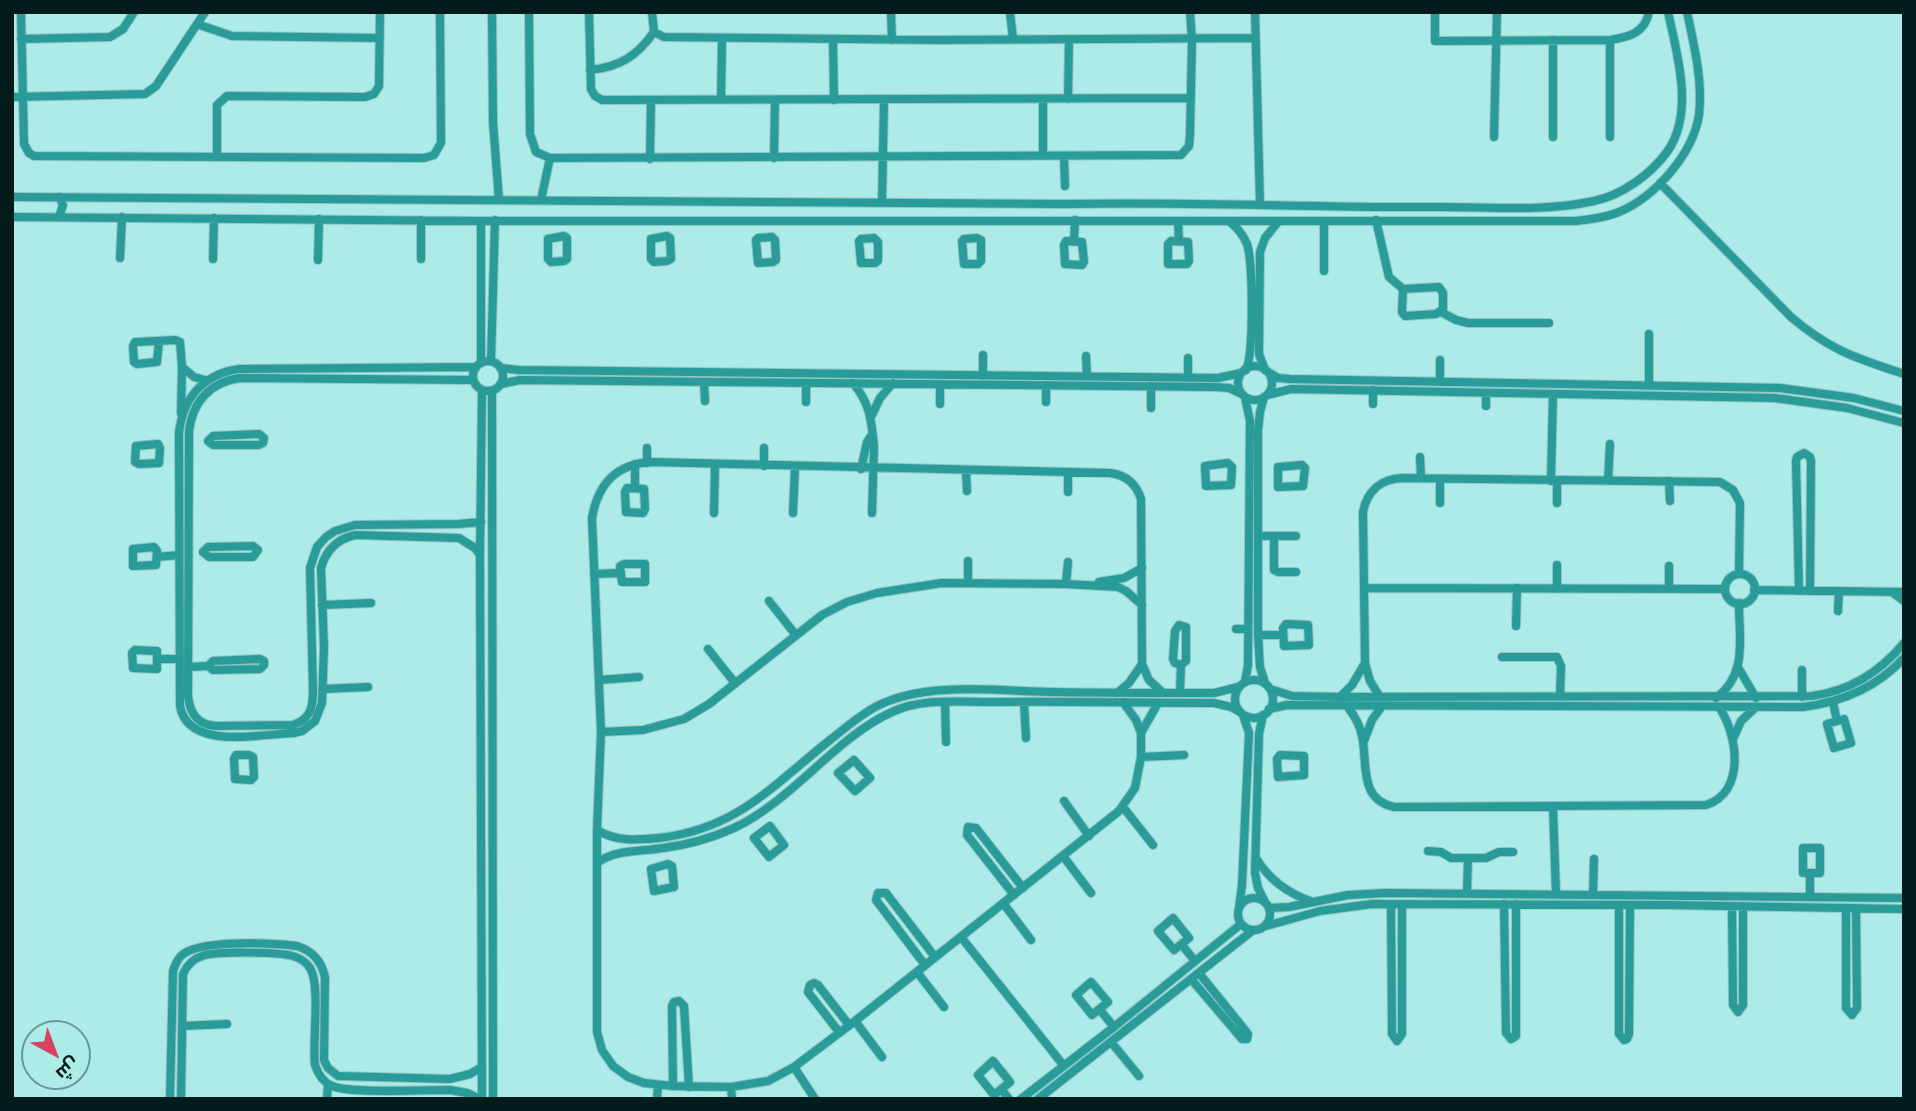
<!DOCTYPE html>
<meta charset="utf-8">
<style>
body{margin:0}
#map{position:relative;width:1916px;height:1111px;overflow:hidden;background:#adebe8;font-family:Georgia,Cairo,serif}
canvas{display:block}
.frame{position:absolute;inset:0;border:14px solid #031b1a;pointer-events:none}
.north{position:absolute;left:21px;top:1020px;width:70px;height:70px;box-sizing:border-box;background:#adebe8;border:2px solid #699896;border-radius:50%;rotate:139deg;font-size:19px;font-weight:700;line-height:28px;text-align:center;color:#031b1a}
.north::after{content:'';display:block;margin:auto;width:24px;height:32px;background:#d44460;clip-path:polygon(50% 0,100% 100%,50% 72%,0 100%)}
</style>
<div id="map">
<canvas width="1916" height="1111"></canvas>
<div class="frame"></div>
<div class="north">ش</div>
</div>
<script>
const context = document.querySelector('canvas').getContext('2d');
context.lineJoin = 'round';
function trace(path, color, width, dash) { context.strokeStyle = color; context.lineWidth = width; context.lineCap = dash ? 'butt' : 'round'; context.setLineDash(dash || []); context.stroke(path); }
const street = new Path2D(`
 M21,12l3,132 5,9 5,3 390,2 10,-3 7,-12 -1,-131
 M492,12l1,110 6,78
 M529,12l1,122 6,18 14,6 631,-3 8,-9 1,-11 2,-95 -2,-28
 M589,12l2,77 4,7 7,4 589,-2
 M652,12l2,20 10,5 276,3 315,-2
 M891,12l1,28
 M1010,12l3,27
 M1255,12l5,192
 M1435,12v29l175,-1c19,-3 35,-7 39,-28
 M197,24l35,12 148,2
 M21,39l89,-2 13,-8 11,-17
 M833,39l1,61
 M590,70c30,-3 47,-14 64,-38
 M12,97l133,-3 11,-8 49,-74
 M1043,99v57
 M1068,99l1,-60
 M721,100l1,-62
 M1494,137l3,-125
 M1553,137v-97
 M1610,137v-97
 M1064,156l1,30
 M217,157v-52l10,-9 138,1 9,-3 5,-8 1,-74
 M774,158l1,-58
 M650,159l1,-59
 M1660,183l131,134c40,34 65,41 113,57
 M12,197l1052,7c126,-3 251,4 377,3 50,0 103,5 153,-6 28,-6 56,-26 73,-49 28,-39 10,-98 1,-140
 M541,200l9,-42
 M882,203l2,-103
 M12,217l469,4h1095c14,-2 30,-3 43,-9 36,-15 74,-58 80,-97 4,-34 -5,-70 -12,-103
 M59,217l4,-12 -4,-8
 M1376,220l13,57 14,12 36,-2 4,6v16l-7,5 -31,2 -3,-4 1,-23
 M481,221v142
 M1178,221l1,20
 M1230,222c8,6 13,13 17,22 6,18 7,109 -1,126
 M1324,222v49
 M564,236l3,2v21l-3,2 -13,1 -3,-3v-20z
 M667,236l3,2 1,21 -4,2 -13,1 -3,-3v-20z
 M772,237l3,3 1,20 -3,2 -15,1 -2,-23 2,-2z
 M874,238l4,4v19l-3,2h-14l-2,-22 2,-2z
 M977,238l4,2v21l-3,3h-14l-2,-23 2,-2z
 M1066,241l16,1 2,20 -2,3 -17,-1 -1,-19z
 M1074,241l1,-21
 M1171,241l17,1 1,19 -2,3h-19v-20z
 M120,258l2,-41
 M213,259l1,-41
 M421,259v-39
 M318,260l1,-41
 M1441,312l15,8 12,3h81
 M1649,334v51
 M159,341l-2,21 -20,2 -3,-2 -1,-16 2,-4h2l38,-2 5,2 2,25 -1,46
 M983,355v21
 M1086,356l1,20
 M1440,360v22
 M473 376a15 15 0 1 1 30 0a15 15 0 1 1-30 0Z
 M491,361l4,-141
 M1238 383a17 17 0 1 1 34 0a17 17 0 1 1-34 0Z
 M182,367l12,10 11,3
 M476,367l-237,2c-35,5 -56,28 -60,64l1,273c8,45 81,28 114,27l8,-2 13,-10 7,-18 2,-56 -3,-79c5,-18 16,-29 34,-33l104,3 16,10 5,7
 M501,368l18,2 699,8 23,-5
 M1265,370l-6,-16 1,-102 5,-14 13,-16
 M1268,372l10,6 12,1 490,9 74,10 50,13
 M1188,377v-19
 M473,380l-233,-2c-30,4 -48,24 -51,54l-1,264c2,18 10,29 28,30l77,-1c18,-6 20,-18 20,-35l-3,-122 7,-21 9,-10 9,-6 20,-6 103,-1 23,-2
 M704,382l1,19
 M853,383c18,22 18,37 21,63l-2,67
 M501,384l19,-4 695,7 14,1 13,6
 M482,390l-2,165 2,544
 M492,391l1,708
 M1486,393v13
 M1267,395l24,-6 484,9 72,10 57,15
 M1264,397l-4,15 -2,18v205l2,32 5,16
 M806,402v-19
 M1046,402v-17
 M940,404v-20
 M1373,404v-14
 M1151,408v-22
 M872,415l8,-17 13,-15
 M259,434l5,4 -1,5 -4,2h-46l-5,-4 5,-5z
 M158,444l2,4 -1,15 -20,1 -4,-2 1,-16z
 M1420,457l1,21
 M647,463v-15
 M1228,463l4,4 -1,18 -25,1 -1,-20z
 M635,464v24
 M1302,465l3,3 -2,18 -25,1v-20z
 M764,466v-18
 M861,469l6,-27 4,-6
 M966,470l1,21
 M1068,472v20
 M1440,479v24
 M1551,481l2,-87
 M1557,481v22
 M1608,481l2,-37
 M1669,481l1,20
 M627,488l17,1 1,20 -2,4 -17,-1 -1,-20z
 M714,513l1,-48
 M793,513l2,-46
 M1259,536h37
 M1274,536v34l4,2h18
 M253,546l5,4 -5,7h-44l-6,-5 5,-5z
 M154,547l3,4 -1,14 -23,1v-17z
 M157,557l22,-2
 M968,561v21
 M624,564h21v18h-23l-2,-16z
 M1557,565v24
 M594,574l26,-1
 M1725 589a15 15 0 1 1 30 0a15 15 0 1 1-30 0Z
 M1099,582l25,-4 18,-10
 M1066,584l2,-22
 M1364,588l361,1
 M1669,589v-23
 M1754,590l150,2
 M1799,591l-3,-130 1,-4 7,-4 6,4 1,4 -1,130
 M1892,592l12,9
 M769,601l26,33
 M322,605l49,-2
 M1838,611l1,-20
 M1286,624l22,1 1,20 -25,1 -1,-18z
 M1179,625l7,2v34l-5,4 -6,-2 -2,-4 2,-28z
 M1516,626l1,-38
 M1236,629h12
 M1258,635h25
 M708,649l27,34
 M135,650l22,1v18l-24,-1 -1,-15z
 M1502,657h55l4,9 -1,31
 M158,659h21
 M260,659l4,2v4l-4,4 -47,1 -5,-4 5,-5z
 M188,667l20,-1
 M1739,669l17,29
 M1802,670v27
 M599,680l40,-3
 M1235 699a19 19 0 1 1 38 0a19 19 0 1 1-38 0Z
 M1245,682l3,-17 2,-244 -5,-24
 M323,689l45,-2
 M1270,689l22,7 48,1 472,-1c38,-5 68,-24 92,-53
 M1117,693l12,-10 13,-19
 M1180,693l1,-28
 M1340,697l12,-12 13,-22
 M1380,697l-10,-16 -5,-18 -2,-151c4,-21 18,-33 39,-34l318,4 13,8 7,13 -1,71
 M1716,698c32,-24 23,-59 23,-95
 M945,702l1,40
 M1024,702l2,36
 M1123,702l13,18 5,13
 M1833,702l4,19
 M1158,703l-17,30v24l-6,31 -16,23 -264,210 -61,46 -26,14 -37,6 -58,-1 -29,-3 -16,-6 -15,-11 -11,-16 -5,-18v-202l4,-98 -9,-214c6,-34 24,-54 59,-56l459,11c16,2 26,10 31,26l1,165 7,16 13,12
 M1347,706c7,9 13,18 15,30 6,27 -4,63 32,71l312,-2c40,-13 32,-70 13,-98
 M1269,709l18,-4 516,2c40,-5 74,-20 101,-49
 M1263,715l-4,19 -4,139 3,15 7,14
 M1844,719l7,24 -17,5 -7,-24z
 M601,732l42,-2 41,-11 25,-15 113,-89 25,-13 30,-9 65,-10 124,1 52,3 8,4 16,14
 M1734,737l7,-16 15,-14
 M1364,741l8,-21 10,-14
 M236,755h13l4,2 1,20 -3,3 -16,-1 -1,-20z
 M1280,755l24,1v19l-26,2 -1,-18z
 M1141,757l43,-2
 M854,760l16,18 -15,13 -17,-18z
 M1064,801l25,35
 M1123,807l30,38
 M1553,807l3,87
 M770,826l14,19 -15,12 -15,-19z
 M597,830c19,12 40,10 62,8 78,-9 113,-52 171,-98 15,-12 30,-25 47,-34 49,-25 120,-15 173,-14 55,1 110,1 164,1l24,-6
 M1803,848h17v25h-17z
 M1428,851l13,1 10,6h35l13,-6h14
 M1063,856l28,37
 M1256,858c13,22 33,36 57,44
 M597,863c19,-14 43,-11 66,-15 24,-3 49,-10 71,-20 58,-27 102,-91 158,-116 30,-14 67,-10 99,-10 75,-1 149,1 223,1l17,4 9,5
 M668,864l4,2 2,21 -20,4 -3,-22z
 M1467,893l1,-35
 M1593,894l1,-35
 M1014,895l-47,-60 1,-8 8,1 47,60
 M1810,896v-22
 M1238 914a16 16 0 1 1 32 0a16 16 0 1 1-32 0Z
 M1003,903l28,37
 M1391,904l1,130 5,7 5,-7v-130
 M1504,904l2,129 5,6 5,-3v-132
 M1619,905v129l5,6 3,-1 2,-5 1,-129
 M1732,906l1,99 5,7 5,-7v-99
 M1239,908l3,-23 7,-152 -6,-18
 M1269,908l20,-1 59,-12 37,-2 519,5
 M1846,908v100l6,7 5,-7 -1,-100
 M1173,918l16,20 -15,12 -16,-19z
 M1266,926l54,-15 52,-7 295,1 237,4
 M961,937l103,129
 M1182,945l13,16
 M925,965l-49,-65 2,-7h8l49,64
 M917,972l27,35
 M1191,979l51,60h5l1,-5 -49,-61
 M1091,982l17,20 -16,13 -16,-20z
 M1100,1010l14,17
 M855,1021l27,36
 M182,1026l45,-2
 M839,1032l-31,-40 2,-7 4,-2 4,2 31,40
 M1111,1042l28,34
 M993,1061l17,21 -16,13 -16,-20z
 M794,1067l21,32
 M673,1086l-1,-80 2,-4 5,-1 5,5 5,81
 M731,1087l1,12
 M1002,1090l7,9
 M170,1099l3,-128c2,-6 4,-11 8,-15 16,-17 92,-13 116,-10 16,5 25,15 28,32l-1,82 4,8 10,8 112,3 20,-5 12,-7
 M181,1099l2,-125c4,-9 9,-15 19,-18 14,-5 76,-4 91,0 7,2 13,6 17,12 11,18 2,74 5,97 3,9 8,17 17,21 18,8 94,4 118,4l17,3 13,6
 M327,1099l1,-15
 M657,1099l1,-14
 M1021,1099l93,-72 127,-103
 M1038,1099l214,-168`);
trace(street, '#8ec6c3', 10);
trace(street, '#299b99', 8);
</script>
